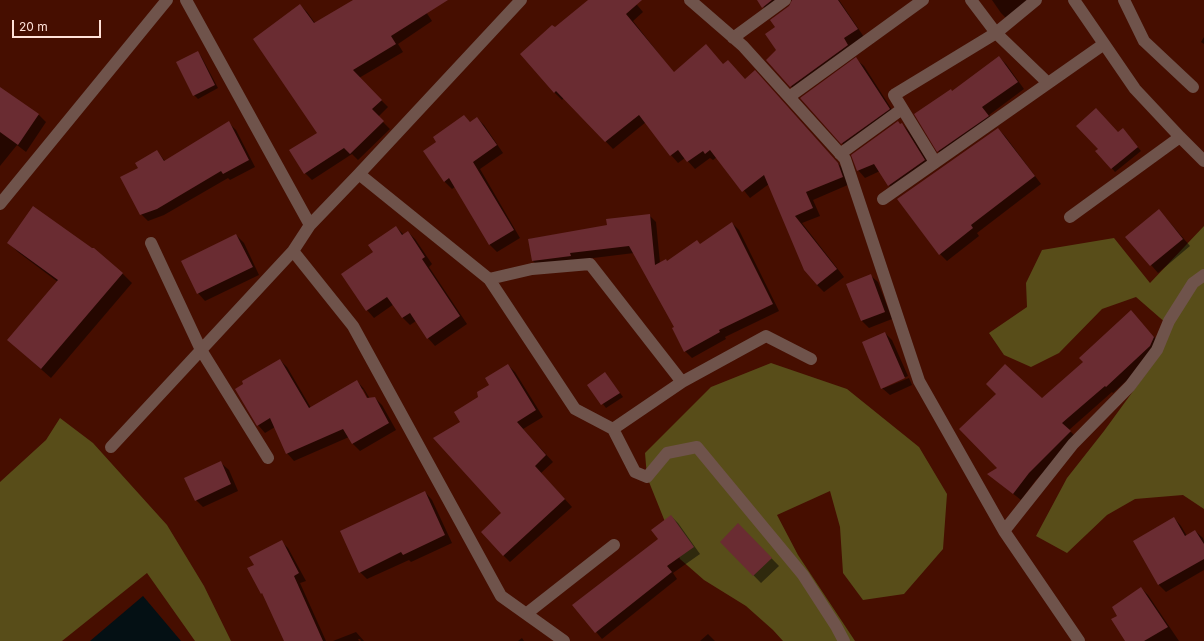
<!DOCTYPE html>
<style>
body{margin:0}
#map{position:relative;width:1204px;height:641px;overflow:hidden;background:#460e00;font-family:Inter,sans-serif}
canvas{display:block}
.scale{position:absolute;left:12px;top:20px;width:89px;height:18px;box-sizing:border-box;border:2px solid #ffe1d8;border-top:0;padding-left:5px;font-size:12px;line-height:14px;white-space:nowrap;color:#ffe1d8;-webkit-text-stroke:3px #460e00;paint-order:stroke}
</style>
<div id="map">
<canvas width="1204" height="641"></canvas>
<div class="scale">20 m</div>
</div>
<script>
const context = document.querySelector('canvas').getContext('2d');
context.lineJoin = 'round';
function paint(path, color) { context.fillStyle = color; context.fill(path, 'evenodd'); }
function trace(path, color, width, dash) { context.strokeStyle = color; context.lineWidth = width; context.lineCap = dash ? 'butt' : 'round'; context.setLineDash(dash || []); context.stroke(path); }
const green = new Path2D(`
 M1204,226v283l-21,-14 -48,4 -28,16 -40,38 -31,-17 31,-58 37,-47 54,-74 9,-33 -31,-27 -34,12 -43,44 -28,14 -27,-12 -15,-22 38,-26 -1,-24 16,-33 72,-12 36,45z
 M771,363l76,26 72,58 28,47 -4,55 -39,45 -41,6 -20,-27 -3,-46 -10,-36 -53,24 21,40 57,86h-72l-10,-11 -27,-24 -42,-26 -24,-21 -33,-82 -2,-24 66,-66z
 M60,418l33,25 74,82 37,61 27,55h-36l-48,-68 -85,68h-62v-159l46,-42z`);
const water = new Path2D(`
 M143,596l38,45h-91z`);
const shadow = new Path2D(`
 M368,0h64l-6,12 6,9 -34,23 5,8 -44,26 29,29 -10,10 12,12 -32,31 -6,-6 -40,26 -7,-7 13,-40 -18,-128 7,7 13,18z
 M590,0h43l10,12 -10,9 41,52 50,-8 21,15 17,-1 83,92 5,13 -37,16 7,16 -18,7 42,54 -20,15 -7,-7 -48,-101 -19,14 -33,-41 -4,3 -3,-2 -15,11 -10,-11 -7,5 -7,-8 -25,-33 -33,27 -49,-51 -2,2 -7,-7 -34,-39 34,-25z
 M758,0h81l25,37 -66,57 -7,-8 -14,-36v-23l16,-23v-4l-4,1 -19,13z
 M992,0h44l-28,20 -7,-7z
 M1204,37v7l-3,-2z
 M197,52l4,4 17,32 -20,11 -4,-4z
 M999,57l7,7 18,25 -35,26 6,8 -49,35 -8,-7 14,-59z
 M856,59l8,7 32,50 -47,34 -7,-7z
 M0,88l39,27 7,7 -20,30 -9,-7 -17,21z
 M464,116l7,7 6,-5 7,7 19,28 -23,16 40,69 -23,14 -7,-7 -35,-58 -3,2 -7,-7 -21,-30 13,-10z
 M229,123l7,7 19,37 -25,13 -2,-2 -64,37 -16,6 -7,-7 -2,-45 18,-18 8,10z
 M902,124l7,7 23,37 -35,25 -8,-8 -9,-14 -15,7 -7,-8z
 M998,129l7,7 36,48 -64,49 2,3 -32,25 -7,-7z
 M1118,133h8l15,18 -26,21 -18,-21z
 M649,215l7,7 4,41 7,-1 33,-17 32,-22 7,7 40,81 -54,26 1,2 -34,19 -7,-7 -12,-22 3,-2 -42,-74 -57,7 -37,8 -7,-7 -3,-22 78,-13z
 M1166,218l24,28 -32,27 -31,-36z
 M396,227l8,8 4,-3 7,7 17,25 -3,3 38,57 -32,22 -7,-8 -12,-17 -6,4 -8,-8 -8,-13 -20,14 -7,-8 7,-58z
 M236,235l8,8 15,32 -54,26 -7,-8z
 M8,242l114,31 10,10 -81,95 -43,-38 50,-58 -40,-30z
 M870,275l8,7 14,37 -23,9 -7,-7 -15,-37z
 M1137,319l24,25 -4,9 -44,40 -1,-1 -43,38 8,8 -41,42 -15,20 -33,-26 11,-6 43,-68z
 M885,333l7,7 16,36 -24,10v2l25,-10 3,7 -22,10 -8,-7z
 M280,360l7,7 24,41 46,-27 7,8 6,10 5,-1 7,7 14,25 -36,21 -8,-8 -3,-6 -55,24 -7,-8 -12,-26 -10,6 -7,-8 -22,-36zM361,389h2l7,13 -1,1z
 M508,365l7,7 28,45 -20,12 30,33 -12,11 31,34 -62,55 -7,-7 -1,-42 -41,-91 18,-25z
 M605,373l18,24 -17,11 -18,-23z
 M221,463l8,7 9,21 -35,16 -7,-7z
 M425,492l7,8 20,43 -41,19 -2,-2 -42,19 -7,-7z
 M671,516l7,7 22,31 -27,19 4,6 -75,60 -28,-34 85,-66z
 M1174,518l7,8 6,10 8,-5 8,7 1,3v29l-38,22 -7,-7 -25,-44z
 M738,524l41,42 -18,17 -40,-41z
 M281,541l7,7 18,33 -6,2 26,58h-41l-20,-45 -3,-3 -7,-28z
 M1141,588l7,7 31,46h-53l-8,-25z
 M356,632l8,9h-3l-1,-2h-2l1,2h-26z
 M708,634l7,7h-15z
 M522,638l2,3h-6z`);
const building = new Path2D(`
 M353,0h95l-57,36 5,8 -43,26 29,30 -10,9 12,12 -34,33 -6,-6 -40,26 -15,-24 28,-17 -64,-94 47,-35 14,19z
 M588,0h54l-16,14 48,58 32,-28 17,20 5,-4 17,19 10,-9 83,93 5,14 -37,15 7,16 -18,8 42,53 -20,16 -13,-15 -40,-95 -22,17 -32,-42 -5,4 -2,-3 -16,11 -9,-12 -8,6 -31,-41 -34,27 -49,-51 -2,2 -34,-39 32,-29 3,2z
 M757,0h15l-10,8z
 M792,0h46l20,29 -14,9 4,7 -58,42 -24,-27 10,-10 -11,-16 10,-7 -5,-7 19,-14z
 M198,51l17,34 -22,11 -17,-34z
 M999,56l19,26 -36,25 7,9 -52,36 -23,-38 37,-25 1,2z
 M856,57l34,52 -49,35 -41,-46z
 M0,87l39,27 -21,31 -18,-13z
 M1096,108l22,24 5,-4 15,19 -27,22 -16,-18 3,-2 -22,-23z
 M464,115l6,7 7,-5 20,28 -24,17 41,68 -25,15 -40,-67 -5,4 -21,-31 13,-9 -3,-5z
 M229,121l20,39 -26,14 -2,-3 -64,38 -17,6 -20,-38 18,-9 -3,-5 22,-13 7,11z
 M898,121l2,3 2,-1 23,37 -37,26 -14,-22 -17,7 -6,-16z
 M998,128l37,48 -64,49 2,3 -34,27 -42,-56z
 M33,206l59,42h2l29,25 -82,96 -34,-29 51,-60 -51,-37z
 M1159,209l24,30 -33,27 -25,-29z
 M650,214l5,51 11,-6 1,2 30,-21 3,4 32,-22 41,82 -54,26 1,2 -36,20 -12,-24 2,-1 -45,-81 -59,7 1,3 -39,5 -4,-22 79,-14 -1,-6z
 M396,226l6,9 6,-4 17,26 -3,2 38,57 -33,23 -17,-26 -8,5 -15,-21 -21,14 -25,-37 32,-22 -5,-7z
 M236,234l17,33 -56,27 -16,-33z
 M871,274l14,38 -24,9 -15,-37z
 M1131,310l23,27 -4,9 -44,41 -1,-1 -43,37 9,8 -42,42 -16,21 -26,-20 10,-6 -38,-39 37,-35 -10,-10 19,-20 37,34 41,-36 -4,-4z
 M885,332l20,46 -24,11 -19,-47z
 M280,359l29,49 48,-28 10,18 8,-1 14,26 -37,21 -9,-15 -57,25 -16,-36 -13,8 -22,-37 8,-5 -1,-3z
 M508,364l28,46 -19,12 29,33 -11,11 30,33 -62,57 -22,-24 20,-19 -68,-75 27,-16 -6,-10 24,-15 -1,-5 12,-7 -4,-7z
 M605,372l15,21 -19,12 -14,-20z
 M221,461l10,23 -36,17 -11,-23z
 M425,491l20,44 -42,20 -2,-3 -42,21 -19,-42z
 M671,515l23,32 -27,19 5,6 -77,61 -23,-28 86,-66 -7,-9z
 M1174,517l11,19 10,-6 9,14v15l-46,26 -25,-44z
 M738,523l34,35 -19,18 -33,-34z
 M282,540l17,33 -5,3 29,65h-39l-22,-48 -1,1 -14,-26 7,-3 -5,-8z
 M1141,587l27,40 -24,14h-19l-14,-22 6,-3 -5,-9z`);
const minor = new Path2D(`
 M186,0l124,225
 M690,0l53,46 102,113 74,222 85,150 75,110
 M971,0l25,33 52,50
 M1074,0l61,89 45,48 24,24
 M1124,0l20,41 49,46
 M733,38l52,-38
 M789,97l134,-97
 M840,154l62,-45
 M935,162l-41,-67 102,-62 40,-33
 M359,174l130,105 86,130 38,20 22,43 12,5 20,-24 30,-6 106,128 33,51 8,15
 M883,199l221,-155
 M0,204l167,-204
 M1070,217l110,-80
 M151,243l50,107 67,108
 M293,251l60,75 148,270 63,45
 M489,279l43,-10 58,-5 92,118
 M613,429l69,-47 84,-46 45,23
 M111,447l182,-196 17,-26 49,-51 162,-174
 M1004,531l69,-87 57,-58 27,-36 12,-29 24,-38 11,-8
 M526,614l88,-69`);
paint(green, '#584d19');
paint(water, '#041014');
paint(shadow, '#0007');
paint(building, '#6a2c32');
trace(minor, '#6f534b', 12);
</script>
